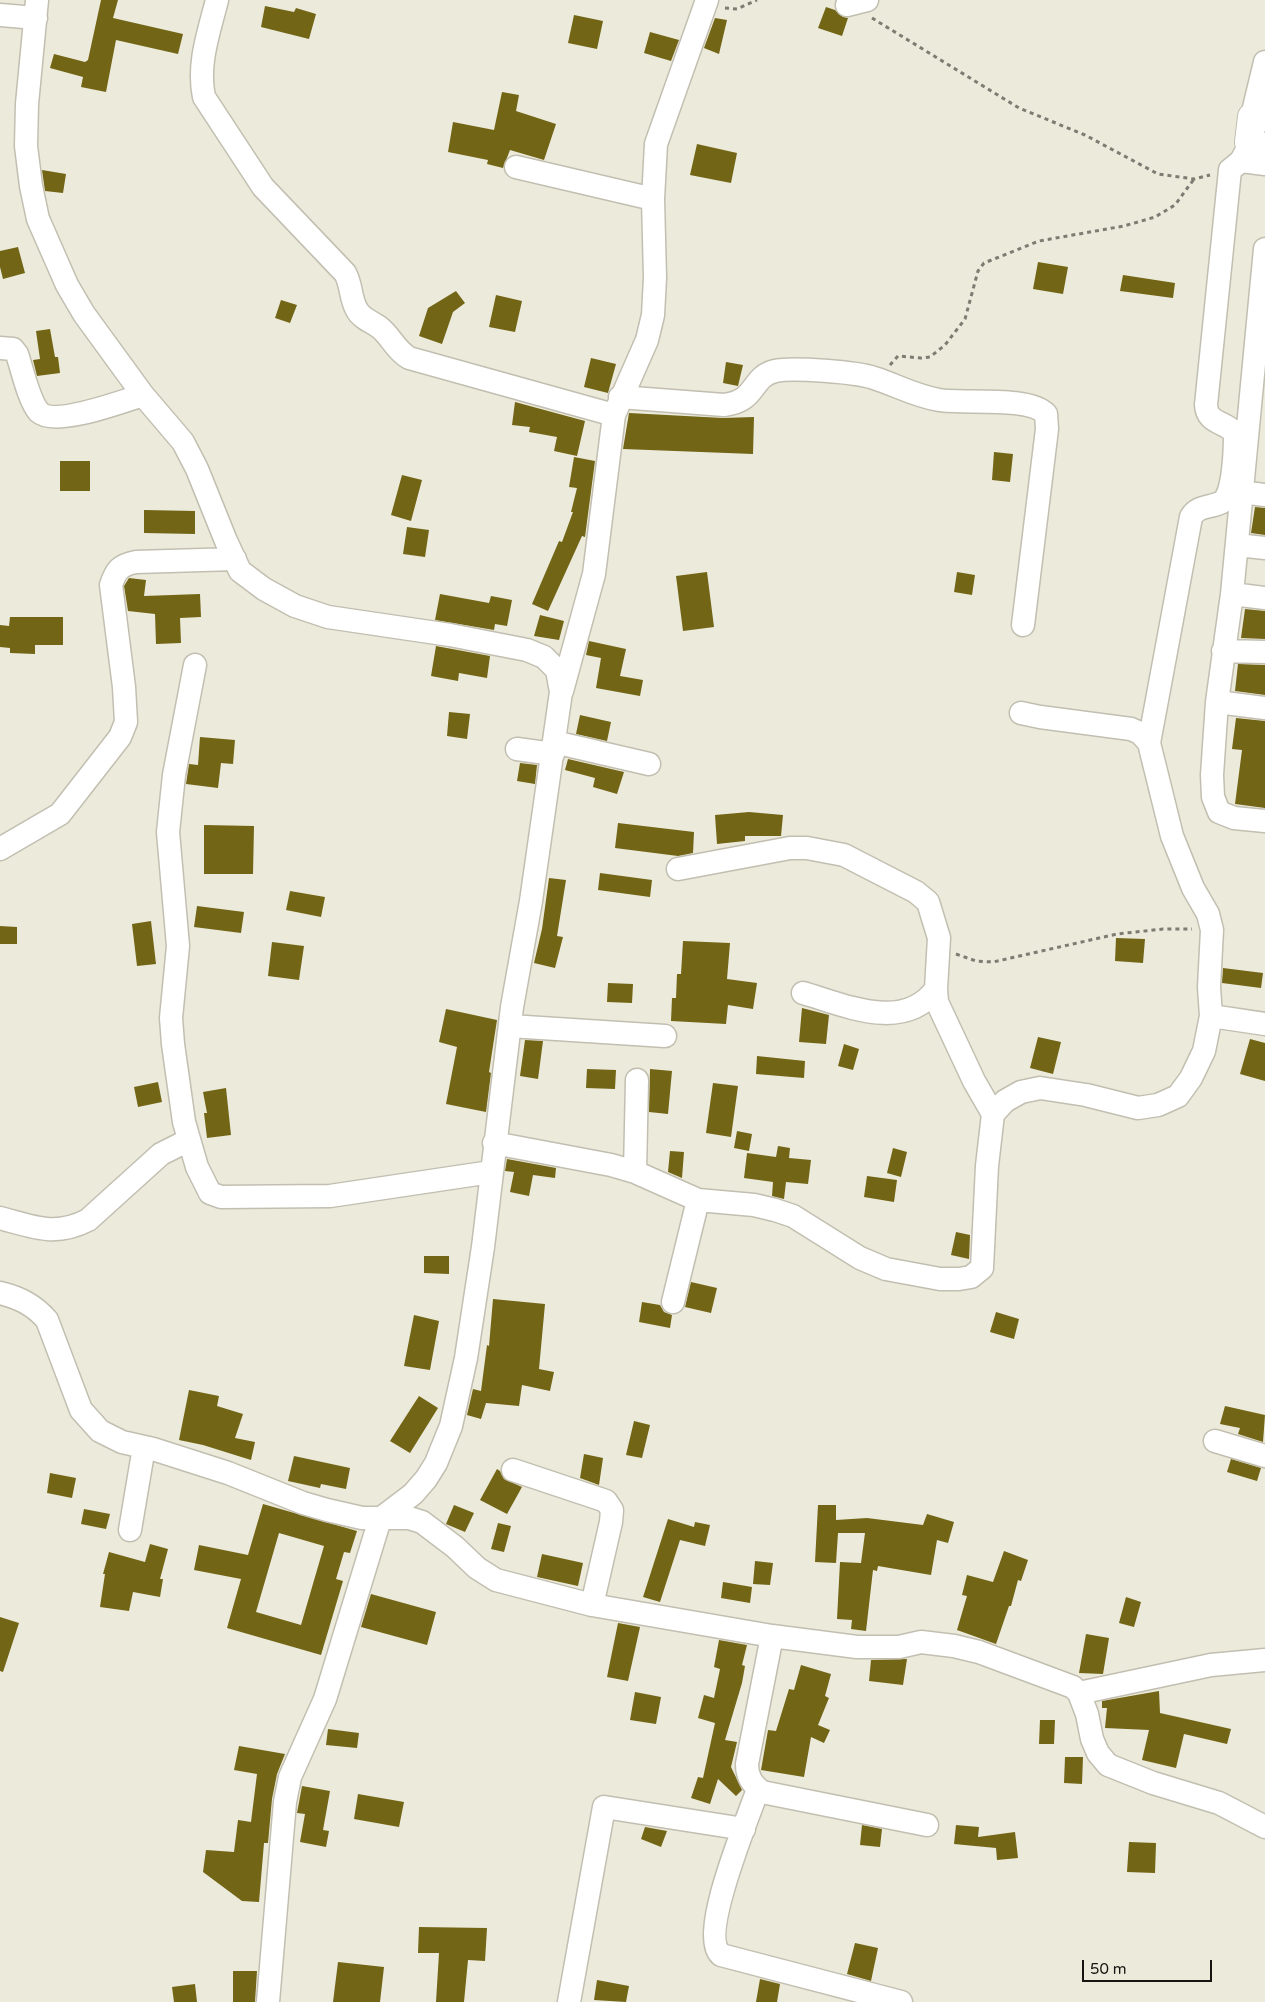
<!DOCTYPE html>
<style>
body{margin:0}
#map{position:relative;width:1265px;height:2002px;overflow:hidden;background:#eceadb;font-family:"Varela Round",sans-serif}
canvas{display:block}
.scale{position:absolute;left:1082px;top:1960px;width:130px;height:22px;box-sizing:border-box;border:2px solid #161511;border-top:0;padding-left:6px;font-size:15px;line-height:18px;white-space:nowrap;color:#161511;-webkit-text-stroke:4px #eceadb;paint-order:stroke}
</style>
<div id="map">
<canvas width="1265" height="2002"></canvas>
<div class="scale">50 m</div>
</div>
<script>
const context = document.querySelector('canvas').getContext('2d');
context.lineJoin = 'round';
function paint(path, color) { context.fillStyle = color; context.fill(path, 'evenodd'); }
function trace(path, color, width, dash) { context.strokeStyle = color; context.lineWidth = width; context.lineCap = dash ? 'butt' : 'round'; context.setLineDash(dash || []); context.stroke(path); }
const building = new Path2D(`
 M101,0h17l-5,18 70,16 -5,20 -62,-14 -10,52 -25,-5 2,-10 -33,-9 4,-14 31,8 3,-2z
 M265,6l29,6 2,-4 20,6 -7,25 -48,-12z
 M826,7l9,3 8,7 5,1 -6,18 -24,-8z
 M574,15l29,6 -6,28 -29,-6z
 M715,18l12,2 -8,34 -15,-6z
 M650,32l29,8 -8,21 -27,-8z
 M502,92l17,3 -3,16 40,13 -12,36 -34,-10 -7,18 -16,-4 1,-4 -40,-8 5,-30 41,8z
 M697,144l40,9 -6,30 -41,-8z
 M42,170l24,4 -3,19 -18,-2z
 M18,247l7,26 -22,6 -3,-12v-16z
 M1038,262l30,5 -5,27 -30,-5z
 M1123,275l52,8 -2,15 -53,-7z
 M456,291l9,12 -12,9 -11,32 -23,-8 9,-28z
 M496,295l26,6 -7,31 -26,-5z
 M281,300l16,5 -7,18 -15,-5z
 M50,329l5,28h3l2,16 -23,3 -4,-16 7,-1 -4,-28z
 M591,358l25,6 -8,29 -24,-6z
 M726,362l17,3 -5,21 -15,-3z
 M515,402l70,19 -8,35 -23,-5 3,-14 -28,-5 1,-5 -18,-2z
 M629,413l94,5 31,-1 -1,37 -130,-5z
 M994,452l19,2 -3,28 -18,-2z
 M574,457l21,4 -10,76 -3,-1 -34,75 -16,-7 27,-63 3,1 11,-30h-2l6,-24 -8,-1z
 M60,461h30v30h-30z
 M402,475l20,5 -11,41 -20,-6z
 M1255,507l10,1v27l-14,-2z
 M144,510l51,1v23l-51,-1z
 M407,527l22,3 -4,27 -22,-3z
 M707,572l7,55 -31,4 -7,-55z
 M957,572l18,3 -3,20 -18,-3z
 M129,578l17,2 -2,16 56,-2 1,23 -21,1 1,25 -25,1 -1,-30 -27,-3 -4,-25z
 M440,594l49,9 2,-7 21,4 -5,26 -12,-2 -1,6 -59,-10z
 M1245,609l20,2v28l-24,-1z
 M540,615l24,6 -5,19 -25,-4z
 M10,617h53v28h-28v9l-25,-1v-5l-10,-1v-22l9,1z
 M589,641l37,8 -6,27 23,4 -3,16 -44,-8 5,-30 -15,-3z
 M436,646l54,10 -3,22 -28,-5 -1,8 -27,-5z
 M1238,664l27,1v30l-30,-4z
 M449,712l21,2 -3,25 -20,-3z
 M580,715l31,7 -4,19 -31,-7z
 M1236,718l29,3v87l-30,-4 7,-54 -10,-1z
 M200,737l35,3 -2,24 -12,-1 -3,25 -32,-4 3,-20 9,1z
 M568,759l56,13 -7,22 -24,-7 2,-9 -30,-8z
 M520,763l17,2 -2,19 -18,-3z
 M749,812l34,3 -2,21h-36v5l-28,3 -2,-29z
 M618,823l76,9 -1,21 -15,3 -63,-8z
 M204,825l50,1 -1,48h-49z
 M600,873l52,7 -2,17 -52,-7z
 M549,878l17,2 -9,56 6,1 -8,31 -21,-5 8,-34z
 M290,891l35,6 -4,20 -35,-7z
 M197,906l47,6 -3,21 -47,-6z
 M151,921l5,43 -19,2 -5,-42z
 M0,926l17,1v17h-17z
 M1116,938l29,1 -2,24 -28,-2z
 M683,941l47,2 -3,36 30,4 -4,26 -25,-4 -2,19 -55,-3 1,-23h4l1,-24h4z
 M272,942l32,4 -5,34 -31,-4z
 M1223,968l40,5 -2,15 -39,-5z
 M608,983l25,1 -1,19 -25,-1z
 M802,1008l27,7 -3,29 -27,-2z
 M446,1009l51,11 -8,52 2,1 -5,39 -40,-8 11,-57 -18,-5z
 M1038,1037l23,5 -8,32 -23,-6z
 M1250,1039l15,4v38l-25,-7z
 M525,1040l18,1 -5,38 -18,-3z
 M844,1044l15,5 -6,21 -15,-4z
 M757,1056l48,5 -1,17 -48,-4z
 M587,1069l29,1 -1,19 -29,-1z
 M650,1069l22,2 -4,43 -19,-2z
 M158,1082l4,20 -24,5 -4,-20z
 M713,1083l25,3 -7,51 -25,-4z
 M226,1088l5,47 -24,3 -3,-25h3l-4,-21z
 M737,1131l15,3 -3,17 -15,-3z
 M778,1146l12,2 -1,10 22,2 -3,24 -22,-2 -2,17 -12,-3 1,-14 -29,-4 3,-25 29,4z
 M893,1148l14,4 -6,25 -14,-4z
 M670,1151l14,1 -2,26 -14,-6z
 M507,1159l49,9 -1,10 -22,-3 -4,21 -19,-4 4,-20 -9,-1z
 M867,1176l30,4 -3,22 -30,-5z
 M956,1232l14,3 -1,24 -18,-4z
 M424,1256h25v18l-25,-1z
 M691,1282l26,6 -6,25 -26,-6z
 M493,1299l52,5 -6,65 15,3 -4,19 -28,-6 -3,21 -33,-3 -5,16 -14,-4 6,-26 8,2 6,-46 2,1z
 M642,1302l18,3 4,7 8,3 -2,13 -31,-6z
 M996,1312l23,7 -5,20 -24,-7z
 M414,1315l25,6 -9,49 -26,-4z
 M189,1390l30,6 -2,10 26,8 -8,24 20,4 -4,18 -48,-15 -24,-5z
 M419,1396l19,12 -28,45 -20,-12z
 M1225,1406l40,9 -2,27 -25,-8 2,-6 -20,-4z
 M634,1421l16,4 -8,33 -16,-3z
 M584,1454l19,4 -4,27 -19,-7z
 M294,1456l56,12 -4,21 -25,-5 -1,4 -32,-7z
 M1231,1459l30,9 -4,13 -30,-9z
 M497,1469l3,2 4,8 18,8 -15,27 -27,-14z
 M50,1473l26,5 -4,20 -25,-5z
 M263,1504l94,27 -7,22 -6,-1 -8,27 7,2 -22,74 -94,-27 14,-49 -47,-9 5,-25 49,10zM279,1533l45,13 -23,79 -45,-13z
 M454,1505l20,8 -9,19 -19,-8z
 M818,1505h18v15l31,-2 56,7 4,-11 27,8 -6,21 -11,-3 -6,35 -53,-9 -1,5 -4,-1 -7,61 -15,-2 1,-9 -15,-1 3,-57 21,1 4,-30h-27l-2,30 -21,-1z
 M84,1509l26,5 -4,15 -25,-5z
 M668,1519l26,8 1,-5 15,3 -5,21 -25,-6 -20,62 -17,-5z
 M498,1523l13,3 -7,26 -13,-3z
 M150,1544l18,5 -8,30h3l-3,18 -27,-5 -4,19 -29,-4 5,-33h-2l6,-22 36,10z
 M1004,1551l24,9 -7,21 -3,-1 -7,26h-2l-13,38 -39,-14 10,-34 -5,-1 5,-20 26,7z
 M542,1554l41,9 -5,23 -41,-9z
 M755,1561l18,2 -3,22 -17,-1z
 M723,1582l29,5 -2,16 -29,-5z
 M371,1594l65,18 -9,33 -66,-18z
 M1126,1597l15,5 -7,25 -15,-4z
 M0,1617l19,6 -16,49 -3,-1z
 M618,1623l22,4 -12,54 -21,-4z
 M1086,1634l23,4 -6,36 -24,-1z
 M719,1640l28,5 -5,20 3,1 -3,17 -17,57 12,2 -6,25 11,23 -6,6 -18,-17 -8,25 -19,-6 7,-21 5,1 12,-55 -17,-5 6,-23 10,3 6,-29 -6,-2z
 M907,1659l-4,26 -34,-4 2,-21z
 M801,1665l30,9 -6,22 4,2 -11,27 12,5 -6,13 -13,-6 -7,40 -43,-7 7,-40 8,1 13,-42 5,1z
 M1159,1691l1,22 71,16 -4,15 -43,-10 -8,34 -34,-8 7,-30 -44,-2 2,-20h-5v-7z
 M635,1692l26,5 -5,27 -26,-4z
 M1040,1720h15l-1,24h-15z
 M328,1729l31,4 -2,15 -31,-3z
 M239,1746l46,8 -8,20 -5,25 -4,44h-4l-5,59 -17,-1 -39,-29 3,-22 28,2 4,-32 13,2 6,-48 -23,-4z
 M1065,1757h18l-1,27 -18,-1z
 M302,1786l28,5 -7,39 6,1 -3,16 -26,-5 5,-28 -8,-1z
 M358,1794l46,8 -5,25 -45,-8z
 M862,1825l20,4 -2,18 -20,-2z
 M956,1825l23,2 -1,10 37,-5 3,26 -21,2 -1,-12 -42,-4z
 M645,1827l22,4 -6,16 -20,-8z
 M1129,1842l27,1 -1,30 -28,-1z
 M419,1927l68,1 -2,33 -17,-1 -4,42h-28l3,-49h-21z
 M855,1943l23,5 -7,33 -24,-7z
 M338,1962l46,5 -4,35h-47z
 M233,1971h24l-2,31h-22z
 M760,1979l20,5 -3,18h-21z
 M597,1980l32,6 -3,16 -32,-2z
 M195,1984l2,18h-23l-2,-15z`);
const path = new Path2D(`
 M725,8l12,1 20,-9
 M872,18l147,90 66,27 73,39 36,5 16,-4
 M890,365l8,-9 23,2 9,-1 15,-12 20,-26 13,-48 6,-8 55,-22 85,-15 31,-9 20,-12 19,-26
 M956,954l20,7 17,1 124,-28 46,-5h29`);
const minor = new Path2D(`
 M37,0l-10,104 -1,42 5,40 7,33 29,66 17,29 59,81 40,47 14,27 29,72 14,30 24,18 31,17 33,11 122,18 77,15 17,7 13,13 4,22 -30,209 -19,106 -29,240 -17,111 -15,68 -15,37 -10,16 -13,15 -33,25 -55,180 -35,78 -5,25 -17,200
 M217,0c-8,32 -20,64 -13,97l59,90 82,86c7,12 5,26 12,37 4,8 15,12 22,17 12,9 16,23 30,31l205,57
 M847,5l20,-5
 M0,15l36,3
 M1252,116l13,-54
 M1241,161l24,3
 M516,167l137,32
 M1265,249l-33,345 -15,108 -5,73 1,22 6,15 15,6 31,3
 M0,348l13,1 4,5c5,15 12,47 22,58 16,15 84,-11 104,-17
 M620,397l104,8c34,-4 26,-28 51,-34 17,-4 82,1 99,7 22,7 41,18 65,22 26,4 90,-4 107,14l1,15 -24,196
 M1241,492l24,3
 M1237,545l28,3
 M1232,594l33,4
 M1223,651l42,1
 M195,665l-21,110 -6,57 10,114 -7,72 2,26 11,78 13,45 13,26 11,4 109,-1 161,-24
 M562,691l32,-117 20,-159 33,-75 6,-25 2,-37 -2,-79 3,-55 51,-144
 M1217,702l48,6
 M554,742l95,22
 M1149,743l42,-226c7,-12 20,-9 31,-15 12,-7 13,-55 13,-69 -10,-12 -28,-9 -29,-28l24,-235 11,-9 9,-17
 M517,749l36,5
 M0,849l60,-35 60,-77 6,-15 -2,-35 -13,-102c5,-15 9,-20 25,-23l99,-3
 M678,869l112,-21h17l37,7 72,37 12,10 11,36 -3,51 1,13 37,79 19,33
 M803,993c42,12 101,40 133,-4
 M1211,1016l54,8
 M510,1026l155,10
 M494,1143l117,22 24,7 63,28 56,5 21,5 18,6 67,42 26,11 54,10h19l12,-2 11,-9 5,-102 6,-52 12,-13 16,-9 19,-4 46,7 52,13 20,-3 20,-9 13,-18 13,-27 7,-35 -2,-29 3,-57 -4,-16 -15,-26 -21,-52 -23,-93 -9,-10 -9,-4 -91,-12 -19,-4
 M635,1172l2,-92
 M0,1218c34,9 55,19 88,2l73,-66 28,-14
 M0,1293c20,5 34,12 47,27l34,90 19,21 22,11 31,7 75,24 75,30 24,7 35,8h47l13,4 33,25 22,21 19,12 96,25 180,31 85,11h42l22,-5 33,4 25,6 94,35 6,6 8,21 5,25 6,14 10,12 45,18 66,20 46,24
 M673,1302l25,-102
 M1215,1441l50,15
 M513,1470l93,31 6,9 -1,12 -19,83
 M130,1530l14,-83
 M772,1636l-25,128c0,13 5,20 15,28l165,33
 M1079,1693l132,-28 54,-5
 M758,1789c-10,30 -60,145 -37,166l180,47
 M569,2002l35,-195 140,22`);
const major = new Path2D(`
 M1265,117h-13l-3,25 3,3 13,2`);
paint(building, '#726515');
trace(minor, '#c2bfb1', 25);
trace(major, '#c2bfb1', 30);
trace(path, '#7d7b72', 3, [4, 4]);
trace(minor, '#fff', 22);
trace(major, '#fff', 28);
</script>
